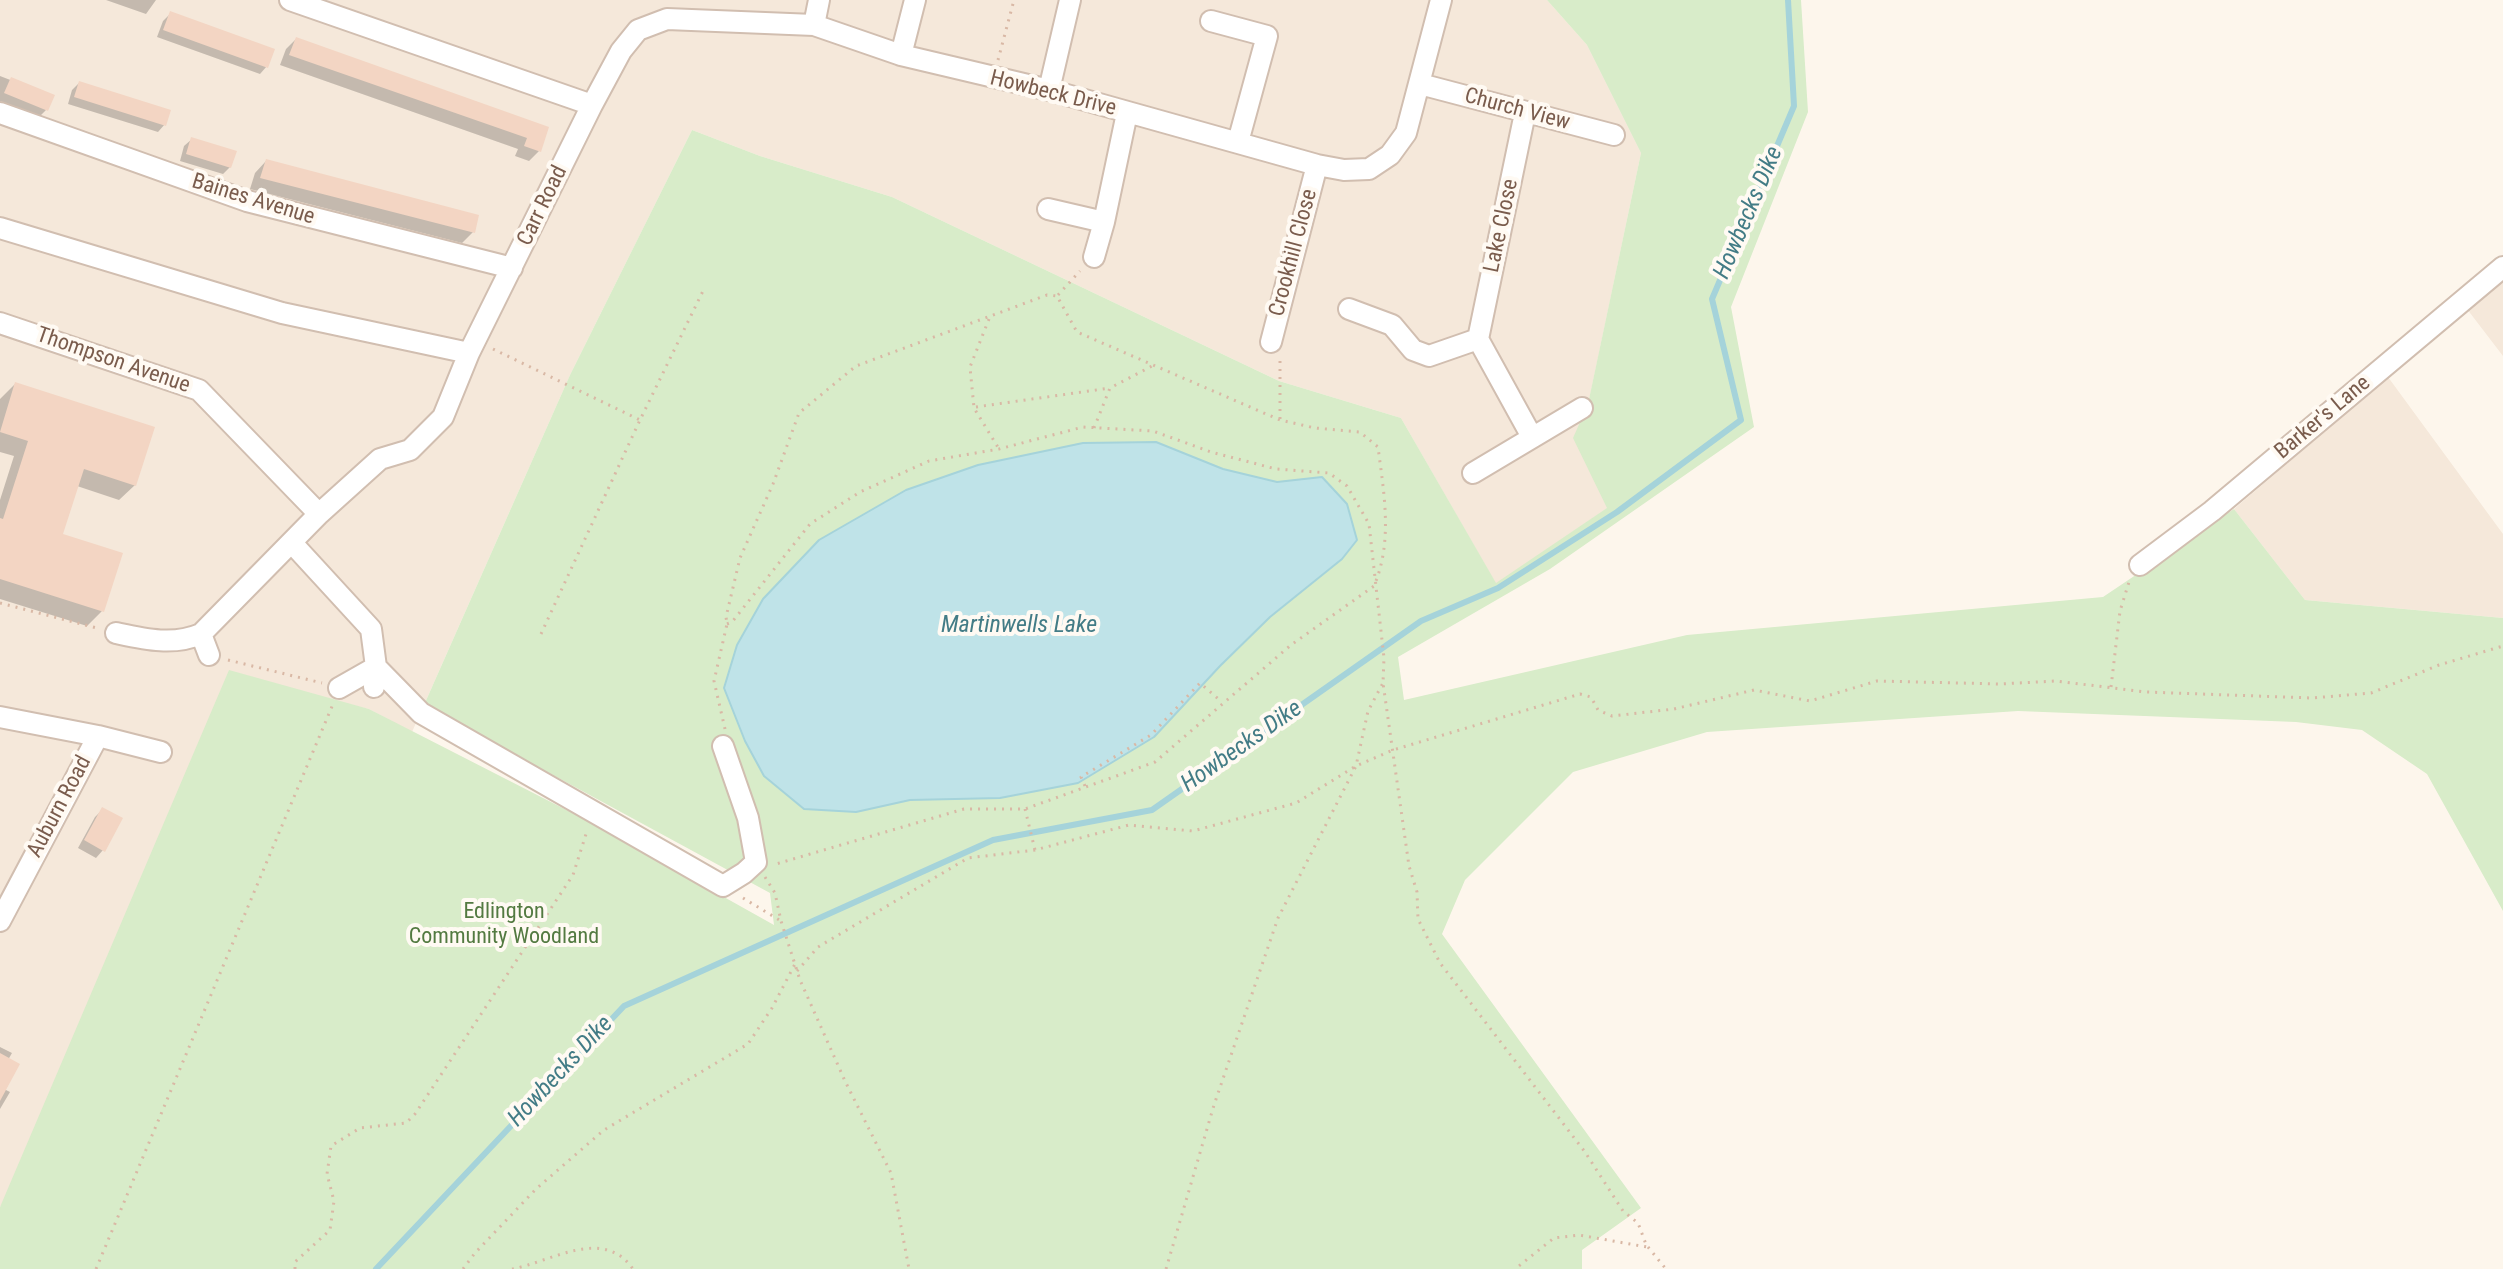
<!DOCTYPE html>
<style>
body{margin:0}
canvas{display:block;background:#fdf6ec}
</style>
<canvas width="2503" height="1269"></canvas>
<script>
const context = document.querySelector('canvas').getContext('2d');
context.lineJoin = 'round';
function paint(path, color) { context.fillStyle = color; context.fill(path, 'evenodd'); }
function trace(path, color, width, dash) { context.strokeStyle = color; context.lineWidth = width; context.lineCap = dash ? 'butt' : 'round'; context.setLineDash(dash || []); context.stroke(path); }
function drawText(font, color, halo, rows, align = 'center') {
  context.font = font + ' "Roboto Condensed",sans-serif'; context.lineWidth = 8; context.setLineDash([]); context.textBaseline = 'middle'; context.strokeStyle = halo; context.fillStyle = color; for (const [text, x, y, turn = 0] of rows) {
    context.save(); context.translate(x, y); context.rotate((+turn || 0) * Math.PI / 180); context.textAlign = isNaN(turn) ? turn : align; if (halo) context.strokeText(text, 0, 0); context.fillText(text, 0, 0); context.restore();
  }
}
const residential = new Path2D(`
 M0,0h1547l40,45 54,108 -53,252 20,103 -112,76 -95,-166 -122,-37 -387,-184 -132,-41 -68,-26 -122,245 -158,357 -43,-23 -35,-8 -334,506z
 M2503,278v78l-36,-47z
 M2388,377l115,157v84l-198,-18 -71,-91z`);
const green = new Path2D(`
 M1547,0h254l7,112 -77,195 23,120 -204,142 -152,88 6,43 283,-65 416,-38 131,-88 71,91 198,18v293l-76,-137 -65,-44 -66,-8 -278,-11 -311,21 -134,40 -108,108 -23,54 199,274 -59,42v19h-1582v-62l229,-537 140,39 221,113 184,103 -4,-32 -346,-188 146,-330 122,-245 68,26 132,41 387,184 122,37 95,165 111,-75 -34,-70 15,-34 53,-251 -54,-108zM1156,442l67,27 54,13 45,-5 35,63 -15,19 -72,58 -50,49 -66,71 -76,46 -126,15 -42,2 -54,12 -36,-272 86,-50 72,-25z`);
const water = new Path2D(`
 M1156,442l67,27 54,13 45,-5 25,27 10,36 -15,19 -72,58 -50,49 -66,71 -76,46 -78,15 -90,2 -54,12 -52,-3 -40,-33 -19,-35 -21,-53 13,-43 26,-46 56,-59 87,-50 72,-25 105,-22z`);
const shadow = new Path2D(`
 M106,0h50l-10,14z
 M170,14l97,52 -7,8 -103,-37 6,-16z
 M296,39l251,90 -8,22 -10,10 -14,-5 3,-7 -238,-84 6,-16z
 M0,76l52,20 -6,14 -7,7 -39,-16z
 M79,83l86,41 -7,8 -90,-28 4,-14z
 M192,139l38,28 -7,7 -43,-13 4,-15z
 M266,161l207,71 -11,11 -212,-54 5,-16z
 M15,384l120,101 -16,15 -42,-14 -16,49 41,76 -15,15 -87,-27v-99l14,-44 -14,-4v-53z
 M102,810l1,40 -7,8 -18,-10 17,-31z
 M0,1047l12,6 -4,7 -4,29 6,3 -10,17z`);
const stream = new Path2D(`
 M376,1269l248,-263 369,-166 159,-30 269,-189 77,-33 119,-76 124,-92 -29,-121 82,-193 -6,-106`);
const building = new Path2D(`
 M170,11l105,38 -7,19 -105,-38z
 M296,37l253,90 -8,25 -17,-6 3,-8 -238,-83z
 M11,77l44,18 -7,16 -44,-18z
 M79,81l92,29 -5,16 -92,-29z
 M191,137l46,14 -6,17 -45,-14z
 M266,159l213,56 -4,18 -215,-55z
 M15,382l140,45 -19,59 -52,-17 -21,65 60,19 -19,59 -104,-33v-61l3,1 25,-78 -28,-9z
 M102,807l21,11 -18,34 -21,-12z
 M0,1053l20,11 -20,37z`);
const path = new Path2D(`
 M998,60l16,-60
 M1058,295l22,-24
 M989,319l-19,48 4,41 25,41
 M493,349l147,71
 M976,407l134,-19
 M1280,419v-60
 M1094,428l16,-40 44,-23
 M0,603l97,25
 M727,624l5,-2 78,-98 50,-32 69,-31 70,-12 84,-22 70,4 58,21 65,17 53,4 18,13 22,38 15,134 -1,25 26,183 8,26 1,27 22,44 145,189 38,59 15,12 9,24 -68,-12 -25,3 -39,31
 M541,634l99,-214 63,-129
 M228,660l94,23
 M2111,687l9,-76 9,-29
 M725,729l-11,-48 13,-57 -1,-7 14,-59 33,-74 26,-71 57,-47 191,-71 10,1 20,36 203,88 35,8 45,4 18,15c6,47 15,94 -4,139l-83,59 -136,117 -130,47h-61l-188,55
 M1085,786l-4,-9 70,-42 49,-52 22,19
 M1025,809l10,41
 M765,877l10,16 6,28 19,59 45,101 46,92 18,96
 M743,898l38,23
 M797,971l21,-24 150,-89 67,-8 94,-25 64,6 103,-28 60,-37 37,-16 187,-56 11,3 7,13 14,6 62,-7 80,-19 56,11 67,-20 123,3 56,-3 90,11 166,6 59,-5 68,-28 64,-19
 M1648,1247l18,22
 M96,1269l237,-565
 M295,1269v-7l35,-32 4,-29 -7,-27 4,-28 29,-18 46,-5 9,-9 158,-239 14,-44
 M463,1269l12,-16 61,-64 68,-59 144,-86 24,-36 23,-44
 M512,1269c39,-7 91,-43 121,0
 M1166,1269l48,-164 64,-187 78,-152 12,-55 15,-28`);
const minor = new Path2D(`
 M1211,21l56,15 -29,106
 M814,25l5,-25
 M901,55l14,-55
 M1420,84l194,51
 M1049,90l21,-90
 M592,105l29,-54 17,-21 29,-11 147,6 87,30 148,35 268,75 27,5 25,-1 21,-14 16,-22 35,-133
 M0,113l247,88 265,67
 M1525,113l-47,226 54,98
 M1048,209l56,13
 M0,228l282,85 187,40
 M1094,257l10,-35 23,-109
 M1349,309l43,16 21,25 16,6 49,-17
 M0,323l199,67 120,124
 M1271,342l46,-177
 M1473,473l109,-65
 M292,543l79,86 5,38 -2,20
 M2140,565l72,-54 291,-244
 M116,633c28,6 57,13 85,1l118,-120 61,-55 30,-9 33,-33 26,-64 123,-248 -302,-105
 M201,634l8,21
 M339,688l37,-21 45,46 302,173 21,-13 12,-11 -8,-44 -25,-72
 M0,717l98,19 63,16
 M0,921l98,-185`);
const streetNames = [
 ["Howbeck Drive",1053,94,14],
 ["Church View",1517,110,15],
 ["Baines Avenue",253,200,17],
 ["Carr Road",543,206,-64],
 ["Lake Close",1502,226,-78],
 ["Crookhill Close",1294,253,-75],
 ["Thompson Avenue",113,361,19],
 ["Barker's Lane",2323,418,-40],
 ["Auburn Road",60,807,-62]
];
const parkNames = [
 ["Edlington",504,912],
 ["Community Woodland",504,937]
];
const waterNames = [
 ["Howbecks Dike",1749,213,-67],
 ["Martinwells Lake",1019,626],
 ["Howbecks Dike",1242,747,-35],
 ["Howbecks Dike",561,1072,-47]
];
paint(residential, '#f5e8da');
paint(green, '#d8ecc9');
paint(water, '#bfe3e8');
trace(water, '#a5d3da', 2);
paint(shadow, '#0003');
trace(stream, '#a5d3da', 6);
paint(building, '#f3d5c3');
trace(minor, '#d1beb0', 24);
trace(path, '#d9b8a5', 3, [2, 6]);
trace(minor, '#fff', 20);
drawText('22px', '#7a5c4d', '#fffaf3', streetNames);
drawText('22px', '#537a41', '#fffaf3', parkNames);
drawText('italic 24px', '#437c86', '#fffaf3', waterNames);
</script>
